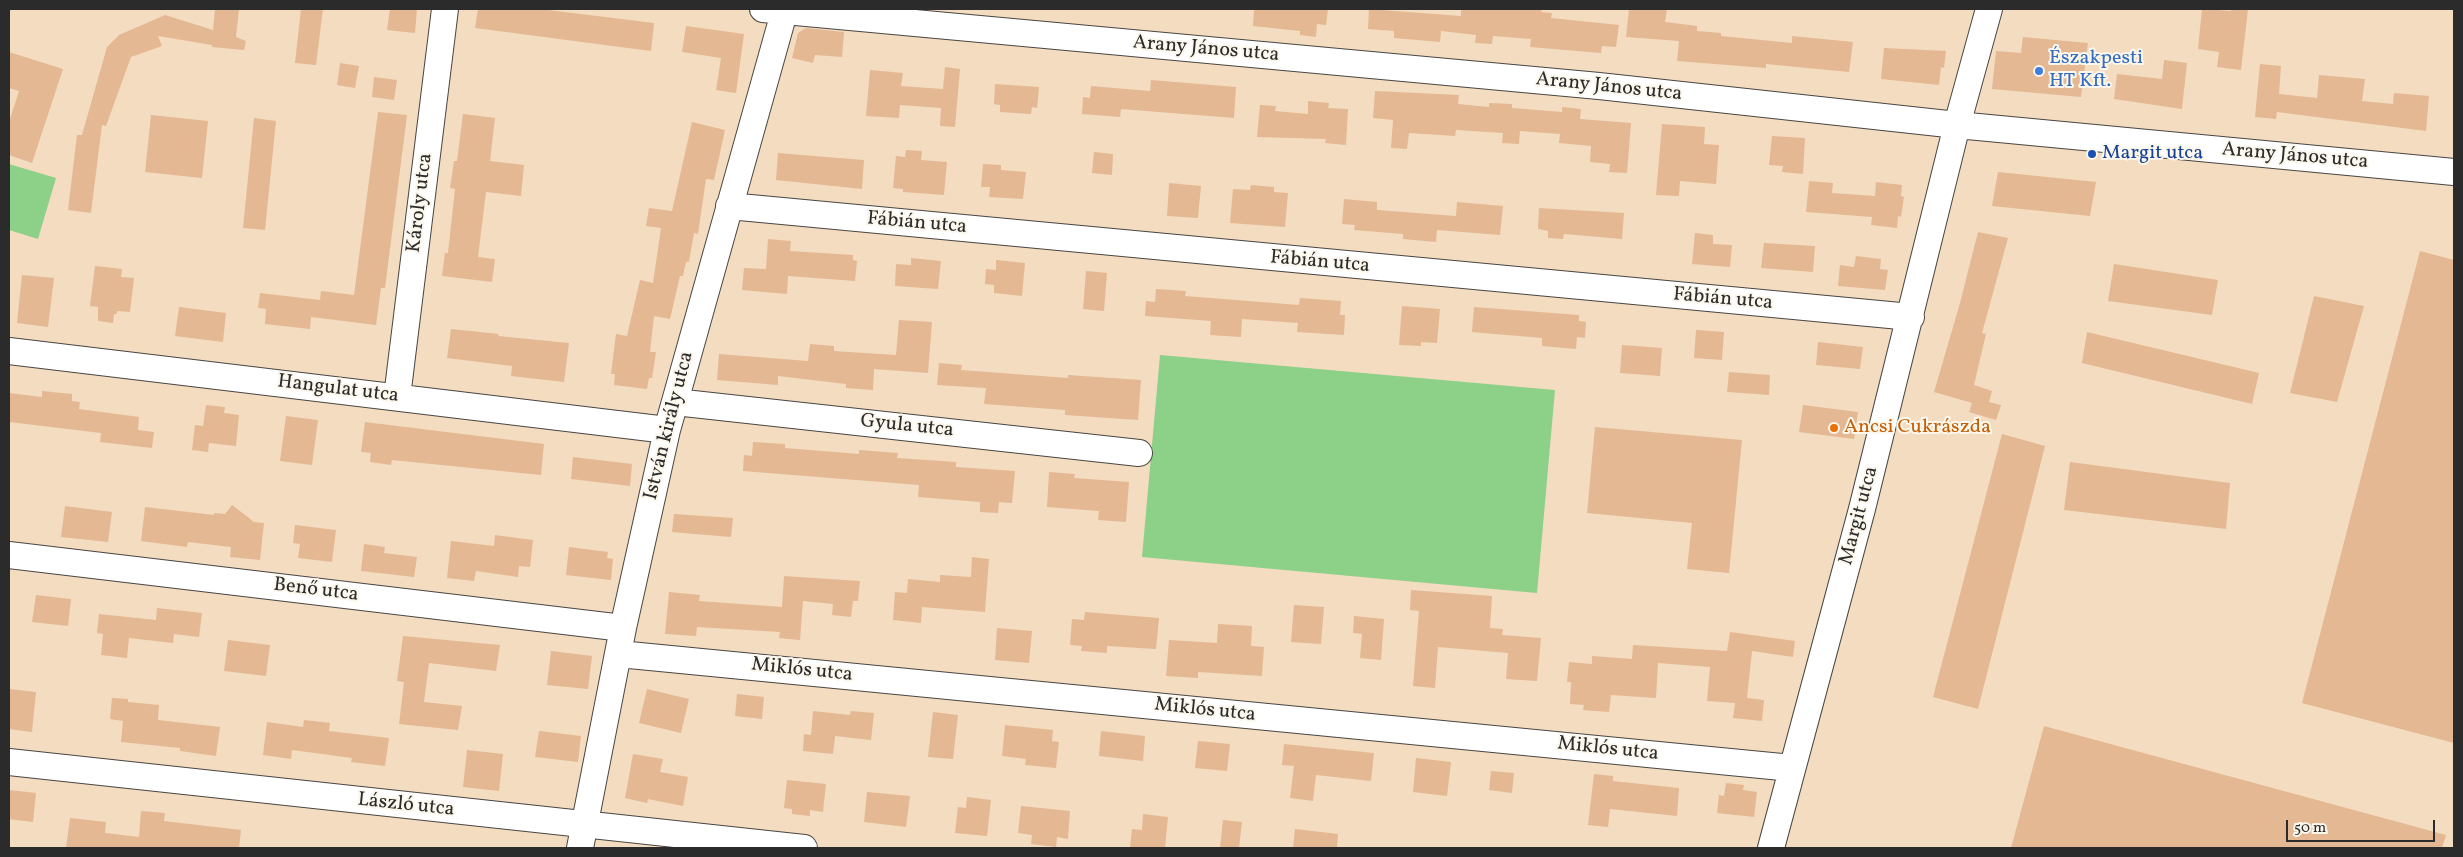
<!DOCTYPE html>
<meta charset="utf-8">
<style>
body{margin:0}
#map{position:relative;width:2463px;height:857px;overflow:hidden;background:#f4dcc1;font-family:Vollkorn,serif}
canvas{display:block}
.frame{position:absolute;inset:0;border:10px solid #2b2b2b;pointer-events:none}
.scale{position:absolute;left:2286px;top:820px;width:149px;height:22px;box-sizing:border-box;border:2px solid #2b2b2b;border-top:0;padding-left:6px;font-size:15px;line-height:18px;white-space:nowrap;color:#2b2b2b;-webkit-text-stroke:4px #fbf7ec;paint-order:stroke}
</style>
<div id="map">
<canvas width="2463" height="857"></canvas>
<div class="frame"></div>
<div class="scale">50 m</div>
</div>
<script>
const context = document.querySelector('canvas').getContext('2d');
context.lineJoin = 'round';
function paint(path, color) { context.fillStyle = color; context.fill(path, 'evenodd'); }
function trace(path, color, width, dash) { context.strokeStyle = color; context.lineWidth = width; context.lineCap = dash ? 'butt' : 'round'; context.setLineDash(dash || []); context.stroke(path); }
function drawText(font, color, halo, rows, align = 'center') {
  context.font = font + ' Vollkorn,serif'; context.lineWidth = 4; context.setLineDash([]); context.textBaseline = 'middle'; context.strokeStyle = halo; context.fillStyle = color; for (const [text, x, y, turn = 0] of rows) {
    context.save(); context.translate(x, y); context.rotate((+turn || 0) * Math.PI / 180); context.textAlign = isNaN(turn) ? turn : align; if (halo) context.strokeText(text, 0, 0); context.fillText(text, 0, 0); context.restore();
  }
}
const green = new Path2D(`
 M9,164l47,14 -18,61 -29,-9z
 M1160,355l395,35 -18,203 -395,-36z`);
const building = new Path2D(`
 M215,9h24l-3,28 10,4 -2,9 -32,-3v-2l-54,-9 4,10 -31,11 -25,69 -4,-1 -11,88 -23,-3 9,-75h5l25,-88 12,-12 46,-20 48,15z
 M301,9h22l-7,56 -21,-2z
 M390,9h27l-2,24 -28,-3z
 M478,9h62l114,14 -3,28 -176,-23z
 M1254,9h74l-2,16 -9,-1 -1,13 -16,-2v-4l-47,-5z
 M1369,9l92,7v-7h81l-1,3 11,1 -1,5 68,7 -3,22 -14,-1 -1,7 -71,-6 1,-8 -38,-3 -1,8 -17,-1 1,-8 -35,-4 -1,11 -46,-4v-7l-26,-2z
 M1629,9h38l-2,13 32,4v5l24,2v3l71,7v-7l61,6 -4,30 -83,-8v4l-89,-7 2,-20 -53,-4z
 M2202,9l29,2v-2h17l-7,61 -24,-3 2,-15 -21,-3z
 M686,26l58,8 -8,59 -20,-3 5,-32 -39,-6z
 M806,28l38,4 -2,25 -27,-2 -2,8 -21,-5 6,-25z
 M2023,37l65,6 -7,54 -89,-8 4,-38 25,2z
 M1884,48l62,3 -2,17 -3,-1 -2,18 -58,-6z
 M9,52l54,17 -31,94 -23,-8v-33l10,-31 -10,-3z
 M2164,60l23,3 -5,46 -68,-10 3,-25 45,5z
 M340,63l19,3 -4,22 -18,-3z
 M2260,64l21,2 -2,28 38,4 2,-23 46,4 -3,22 31,3 1,-11 35,3 -3,35 -149,-19 -1,7 -21,-2z
 M945,67l15,2 -5,58 -15,-1 1,-18 -41,-3 -1,13 -33,-2 4,-46 33,3 -2,13 42,3z
 M374,77l23,3 -3,20 -22,-3z
 M1151,80l85,7 -2,31 -113,-9 -1,8 -38,-3 1,-17 7,1 1,-12 59,5z
 M995,84l44,3 -2,21 -5,-1 -1,7 -31,-2v-7l-6,-1z
 M1375,91l84,4 -1,9 31,3v-4l23,1v4l50,4v-5l19,2 -1,10 51,4 -4,50 -18,-1 1,-8 -20,-2 1,-16 -32,-3 1,-9 -40,-3 -1,13 -17,-1 1,-10 -47,-3 -1,6 -46,-3 -2,16 -16,-1 2,-28 -20,-2z
 M1308,101l21,2 -1,5 20,1 -2,36 -21,-2 1,-4 -69,-2 3,-32 16,1 -1,5 33,3z
 M378,112l29,3 -22,173h-4l-5,37 -65,-8 -1,12 -45,-5 1,-15 -8,-1 2,-15 60,7 1,-9 33,4z
 M463,114l32,4 -5,43 34,4 -3,31 -35,-4 -8,65 17,2 -3,23 -50,-6 3,-23h3l7,-64 -5,-1 4,-27h3z
 M151,115l57,6 -6,57 -57,-6z
 M254,118l22,3 -11,109 -22,-2z
 M692,122l33,8 -11,50 -8,-1 -8,55 -4,-1 -5,29h-3l-3,14h-3l-10,43 -16,-3 -4,36h6l-4,26h-3l-2,11 -33,-4 1,-11h-4l5,-40 11,2 13,-56 13,3 8,-55 -15,-2 3,-18 23,3z
 M1662,124l43,3 -1,17 15,1 -3,39 -36,-3 -1,15 -23,-1z
 M1772,136l33,2 -2,36 -21,-2 1,-6 -14,-1z
 M906,150l16,1 -1,9 26,2 -3,33 -41,-3v-3l-10,-1 3,-32 9,1z
 M1094,152l19,2 -1,21 -20,-2z
 M778,153l86,7 -2,29 -86,-9z
 M983,164l18,1v5l25,2 -3,27 -34,-2 1,-10h-9z
 M1998,172l98,10 -6,34 -98,-10z
 M1809,181l24,2 -1,10 43,3 1,-14 26,3 -1,11 3,1 -3,20 -3,-1 -1,12 -26,-3 1,-8 -66,-5z
 M1169,183l32,3 -3,32 -31,-2z
 M1251,185l23,2v5l14,1 -3,34 -55,-4 3,-34 17,1z
 M1344,199l33,3v8l79,6 1,-14 46,4 -3,29 -63,-5 -1,12 -33,-3v-5l-49,-4 1,-5 -13,-1z
 M1539,208l85,5 -2,26 -58,-5 -1,5 -15,-1v-7l-10,-2z
 M1978,232l30,6 -26,95 4,1 -12,51 18,6 -3,11 12,3 -5,15 -27,-8 3,-9 -38,-11 26,-89z
 M1695,233l18,2v9l19,1 -2,22 -38,-3z
 M768,239l23,2 -1,10 63,4v5l4,1 -2,20 -67,-5 -1,18 -45,-4 2,-22 22,1z
 M1764,243l51,3 -2,26 -52,-4z
 M2420,251l34,9v483l-152,-40z
 M1856,256l25,3 -1,10 8,1 -3,20 -47,-4 2,-21 14,2z
 M911,258l30,3 -3,28 -43,-3 1,-22 15,1z
 M996,260l29,3 -3,33 -28,-3v-8l-9,-1 1,-15 10,1z
 M2114,264l104,16 -6,35 -104,-14z
 M95,266l27,3 -1,8 13,1 -4,34 -13,-1v3h-3l-1,9 -15,-2v-14l-8,-1z
 M1086,271l21,2 -3,38 -21,-2z
 M22,275l32,3 -6,49 -31,-4z
 M1156,289l30,2 -1,5 114,9 1,-7 41,3 -1,14h5l-1,20 -47,-3 1,-9 -56,-4 -1,18 -31,-2 1,-14 -66,-5 1,-15 9,1z
 M2314,296l50,10 -27,96 -47,-9z
 M1402,306l38,3 -3,34 -16,-1v4l-22,-1z
 M179,307l47,6 -3,29 -48,-6z
 M1474,307l105,8v6l7,1 -1,16 -8,-1 -1,12 -34,-3v-8l-70,-6z
 M899,320l33,2 -4,51 -54,-4 -1,21 -27,-2v-4l-68,-8v9l-61,-5 2,-26 89,7 2,-17 24,2v5l62,4z
 M451,329l48,5 -1,2 71,7 -5,39 -53,-6 1,-10 -65,-8z
 M1696,330l28,2 -2,28 -28,-2z
 M2087,332l172,41 -7,31 -170,-41z
 M1818,342l45,5 -3,22 -44,-4z
 M1622,345l40,3 -2,28 -40,-3z
 M939,363l23,2 -1,5 107,8v-3l73,5 -3,40 -73,-5v-5l-81,-6 2,-16 -49,-3z
 M1729,372l41,3 -1,20 -42,-3z
 M42,391l30,3v7l8,1 -1,7 60,8 -1,13 16,2 -2,16 -52,-6 1,-9 -92,-11v-29l33,4z
 M206,405l19,2 -1,6 15,2 -3,31 -27,-3 -1,9 -16,-2 3,-25 8,1z
 M1803,405l55,7 -4,27 -55,-7z
 M286,416l32,4 -6,45 -32,-4z
 M365,422l179,22 -3,31 -149,-15 -1,5 -21,-3 1,-9 -10,-1z
 M1595,427l147,13 -13,133 -42,-4 5,-46 -105,-10z
 M2002,434l43,12 -67,263 -45,-12z
 M753,442l32,2v4l74,6v-4l39,3 -1,5 59,4v5l59,4 -3,32 -13,-1 -1,11 -18,-1v-10l-62,-5 1,-12 -176,-14 1,-16 8,1z
 M573,457l59,7 -2,22 -59,-7z
 M2070,462l160,21 -4,46 -162,-19z
 M1049,472l26,2 -1,4 55,4 -3,40 -28,-2 1,-9 -52,-4z
 M232,505l22,17 10,1 -4,37 -30,-3 1,-10 -43,-5 -1,5 -46,-6 4,-34 69,8v-2l11,1z
 M65,506l47,6 -4,30 -47,-5z
 M674,514l59,4 -2,19 -59,-5z
 M295,525l41,5 -4,32 -34,-4 2,-14 -7,-1z
 M495,535l38,5 -3,27 -11,-1 -1,11 -42,-6 -2,10 -27,-3 4,-37 43,5z
 M364,544l21,3 -1,6 33,4 -3,20 -53,-6z
 M569,547l39,5 -1,6 6,1 -2,21 -45,-5z
 M972,557l17,2 -4,53 -63,-5 -1,16 -28,-3 2,-28 12,1 1,-14 32,3v-7l31,2z
 M784,576l76,5 -2,20h-5l-2,16 -19,-2 1,-11 -30,-3 -3,39 -21,-2 1,-6 -83,-5 -1,9 -31,-2 4,-42 31,3 -1,6 83,6z
 M1411,590l81,6 -2,32 13,1 -1,6 39,3 -4,43 -31,-2 2,-26 -70,-6 -3,41 -22,-2 6,-75 -9,-1z
 M36,595l35,4 -3,27 -36,-4z
 M1294,605l30,2 -3,37 -30,-2z
 M157,608l45,5 -3,24 -25,-3 -1,9 -44,-5 -2,20 -26,-3 2,-21 -6,-1 2,-19 57,6z
 M1085,612l74,6 -3,31 -49,-3v7l-26,-2 1,-5 -12,-1 2,-26 12,1z
 M1354,616l30,3 -3,41 -21,-2 2,-24 -9,-1z
 M1218,624l34,2 -1,20 13,1 -2,29 -64,-4v6l-32,-2 3,-36 48,3z
 M997,628l35,3 -3,32 -34,-3z
 M1730,632l65,9 -2,16 -41,-6 -5,47 17,2 -2,21 -29,-3 2,-15 -28,-2 3,-34 -52,-4 -2,35 -45,-3 -2,17 -26,-2 1,-5 -14,-1 1,-22h-4l2,-20 23,2v-8l40,3 1,-14 94,6z
 M403,636l97,9 -4,26 -67,-8 -5,39 38,4 -4,24 -59,-6 5,-42 -7,-1z
 M228,640l42,5 -4,31 -42,-5z
 M551,651l41,5 -4,33 -41,-4z
 M9,689l27,3 -4,40 -23,-3z
 M647,689l42,10 -8,34 -42,-10z
 M737,694l27,3 -2,22 -27,-3z
 M112,698l16,1v3l31,3 -1,15 62,7 -4,29 -36,-5v-3l-59,-6 2,-21 -13,-2z
 M813,711l37,4 1,-4 23,2 -3,27 -36,-4 -2,18 -30,-3 1,-17 7,1z
 M933,712l25,3 -5,44 -25,-2z
 M304,720l26,3 -1,8 60,7 -4,28 -34,-4 1,-4 -60,-8 -1,9 -28,-4 4,-33 36,5z
 M1005,725l48,5 -1,11 7,1 -3,26 -31,-3 1,-6 -24,-3z
 M2044,726l402,109 -4,13h-431z
 M539,731l42,5 -3,26 -43,-5z
 M1101,731l44,5 -2,25 -44,-5z
 M1198,741l32,3 -3,27 -32,-3z
 M1284,744l90,9 -3,28 -55,-6 -3,26 -23,-3 4,-32 -12,-1z
 M467,750l36,4 -4,37 -36,-4z
 M633,754l30,5 -3,13 28,5 -5,29 -35,-7 -1,4 -22,-5z
 M1416,758l35,4 -4,34 -34,-4z
 M1491,771l23,2 -2,20 -23,-3z
 M1594,774l19,2v5l66,7 -2,28 -67,-7 -2,18 -20,-2z
 M787,780l39,4 -3,28 -13,-2v6l-18,-2v-5l-8,-1z
 M1726,783l18,2 -1,5 14,2 -3,25 -37,-4 2,-18 5,1z
 M9,790l27,3 -3,29 -24,-3z
 M867,792l43,4 -4,31 -42,-5z
 M967,797l24,3 -4,36 -32,-3 3,-26 8,1z
 M1021,806l49,5 -2,28 -11,-2 -1,10 -25,-3 1,-9 -14,-2z
 M141,811l24,2 -1,8 77,9 -2,18h-173l4,-30 36,4 -1,11 34,4z
 M1143,814l25,3 -3,31h-35l2,-19 10,1z
 M1223,820l19,2 -3,26h-19z
 M1295,829l43,5 -1,14h-44z`);
const minor = new Path2D(`
 M763,9l836,77 358,39 497,47
 M729,206l1182,111
 M9,351l658,79
 M397,397l48,-388
 M675,402l464,51
 M9,555l614,73
 M619,654l1173,114
 M9,762l795,86
 M580,848l43,-220 44,-198 118,-421
 M1771,848l91,-339 95,-384 32,-116`);
const markers = [
 [2039,71,5,"#3f7fe0"],
 [2092,154,5,"#1a4fb4"],
 [1834,428,5,"#e8710a"]
];
const streetNames = [
 ["Arany János utca",1206,50,5],
 ["Arany János utca",1609,88,6],
 ["Arany János utca",2295,157,5],
 ["Károly utca",421,203,-83],
 ["Fábián utca",917,224,5],
 ["Fábián utca",1320,263,5],
 ["Fábián utca",1723,300,5],
 ["Hangulat utca",338,390,7],
 ["István király utca",670,426,-76],
 ["Gyula utca",907,427,6],
 ["Margit utca",1860,516,-75],
 ["Benő utca",316,591,7],
 ["Miklós utca",802,671,6],
 ["Miklós utca",1205,711,6],
 ["Miklós utca",1608,750,6],
 ["László utca",406,806,6]
];
const shopNames = [
 ["Északpesti",2049,59],
 ["HT Kft.",2049,82]
];
const transitNames = [
 ["Margit utca",2102,154]
];
const foodNames = [
 ["Ancsi Cukrászda",1844,428]
];
paint(green, '#8dd088');
paint(building, '#e3b892');
trace(minor, '#494642', 28);
trace(minor, '#fff', 26);
for (const [x, y, r, color] of markers) { const dot = new Path2D(); dot.arc(x, y, r, 0, 2 * Math.PI); context.fillStyle = color; context.fill(dot); trace(dot, '#fbf7ec', 2); }
drawText('20px', '#2b2b2b', '#fbf7ec', streetNames);
drawText('20px', '#366cbe', '#fbf7ec', shopNames, 'left');
drawText('20px', '#164399', '#fbf7ec', transitNames, 'left');
drawText('20px', '#c56008', '#fbf7ec', foodNames, 'left');
</script>
